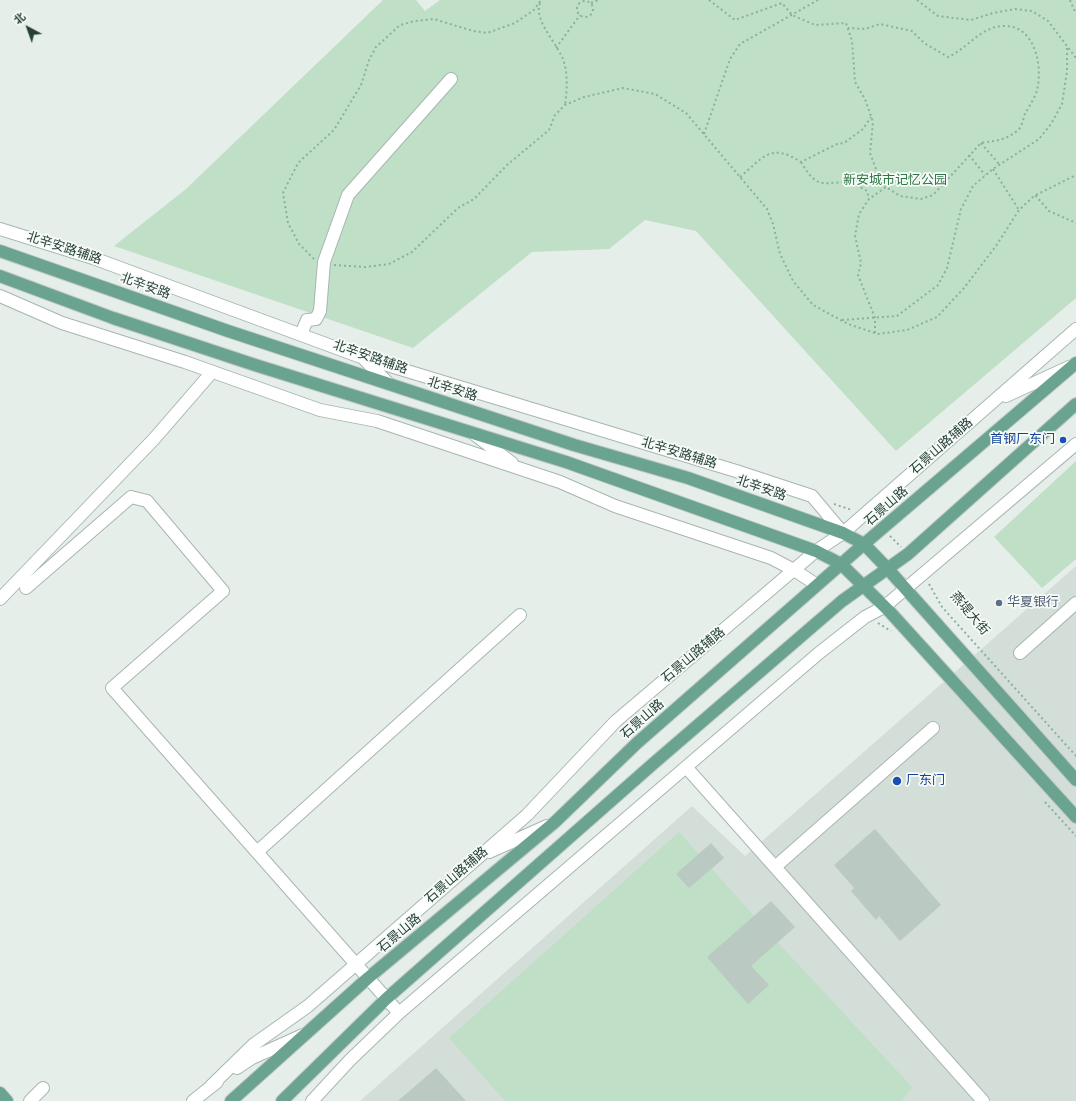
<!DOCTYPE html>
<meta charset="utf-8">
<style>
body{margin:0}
#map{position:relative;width:1076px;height:1101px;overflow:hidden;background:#e6eeea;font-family:"Source Sans 3","Noto Sans SC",sans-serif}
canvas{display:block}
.north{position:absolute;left:8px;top:8px;width:40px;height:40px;-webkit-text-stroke:3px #f7fbf8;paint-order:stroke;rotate:319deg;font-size:11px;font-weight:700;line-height:16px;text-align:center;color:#254037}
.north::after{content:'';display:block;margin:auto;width:14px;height:18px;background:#254037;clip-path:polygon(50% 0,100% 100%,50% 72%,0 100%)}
</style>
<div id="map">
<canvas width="1076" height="1101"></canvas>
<div class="north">北</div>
</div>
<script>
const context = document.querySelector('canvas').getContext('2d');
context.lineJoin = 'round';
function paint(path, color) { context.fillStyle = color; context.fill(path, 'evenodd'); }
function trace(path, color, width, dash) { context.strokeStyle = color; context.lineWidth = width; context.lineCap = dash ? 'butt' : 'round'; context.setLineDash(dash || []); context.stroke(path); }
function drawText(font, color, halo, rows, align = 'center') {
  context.font = font + ' "Source Sans 3","Noto Sans SC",sans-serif'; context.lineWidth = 3.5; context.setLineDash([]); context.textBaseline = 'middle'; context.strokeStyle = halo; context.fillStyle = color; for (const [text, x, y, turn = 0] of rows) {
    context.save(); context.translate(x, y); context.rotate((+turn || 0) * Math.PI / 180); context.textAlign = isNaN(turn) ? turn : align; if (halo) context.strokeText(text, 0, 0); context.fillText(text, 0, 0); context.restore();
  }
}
const built = new Path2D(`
 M1076,566v535h-716l332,-295 53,50z`);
const green = new Path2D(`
 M383,0h33l9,11 15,-11h636v298l-180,153 -200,-220 -51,-11 -36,29 -77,3 -119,96 -299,-102 72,-57z
 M1076,461v98l-34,29 -48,-51z
 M679,832l102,114 131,141 -10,14h-397l-56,-63z`);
const building = new Path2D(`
 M875,829l66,76 -41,36 -21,-25 -3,4 -25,-29 3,-3 -20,-23z
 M711,843l13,15 -35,30 -13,-14z
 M771,901l24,26 -44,39 18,19 -21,19 -41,-47z
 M436,1068l30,33h-68z`);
const path = new Path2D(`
 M709,0l26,20 47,-17 10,12 23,10 31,-2 6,18 3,41 10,17 8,23 -3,31 7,19 9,15 14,9 21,3 12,-4 48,-52c14,-2 26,-3 37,-13 4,-3 5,-11 7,-16 4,-8 10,-16 12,-24 6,-24 -2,-64 -32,-64 -23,-1 -38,23 -57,31l-24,-14 -12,-12 -32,-7 -15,5 -17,-1
 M917,0l21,16 33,4 22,-7 22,-4 17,2 16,10 28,37
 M1070,0l6,14
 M577 9a8 8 0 1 1 16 0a8 8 0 1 1-16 0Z
 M540,3c-7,18 19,42 24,59 4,15 3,28 1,43
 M591,3l7,-3
 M556,48l24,-33
 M704,134l26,-75 10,-15 78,-44
 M981,143l18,21
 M969,155l16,20
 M801,162c19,33 25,16 52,22 5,1 10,5 14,7l2,8
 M993,169l26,41
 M740,177c23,-19 30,-35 61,-15l36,-18 7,-1 19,-14 8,-12
 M1036,195l40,-20
 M314,259l-15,-15 -11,-21 -5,-30 15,-30 36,-33 27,-45 8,-25 7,-13 24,-22 15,-4 19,-2 39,12 14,2 28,-10 19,-13 7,-10
 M334,265l31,2 24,-3 23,-12 46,-44 16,-9 33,-34 42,-35 6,-15 10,-10 19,-8 39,-9 32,6 31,19 81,96 6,15 7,30 13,27 20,24 35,19 30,10 29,-4 30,-13 27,-29 32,-42 23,-36 16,-15 14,16 27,12
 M842,320l55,-4 41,-31 9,-17 14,-59 12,-23 20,-17 46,-30 12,-15 11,-20 5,-33v-23
 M875,333v-15l-17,-43 3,-12 -6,-27 4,-22 10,-15 17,-12
 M834,504l18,6
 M890,536l11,11
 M929,584l13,23 134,149
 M878,623l13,8
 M1045,802l31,34`);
const minor = new Path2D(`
 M0,229l93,29 268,99 375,114 76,25 31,37
 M0,296l62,27 123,39 135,48 57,11 183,61 55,24 156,52 23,12 23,15
 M301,334l6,-14 9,-1 4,-8 4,-49 24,-67 103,-116
 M363,358l26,26
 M1006,396l63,-29
 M474,434l38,29
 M26,588l105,-91 16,4 76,90 -111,97 287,325
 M0,599l154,-160 58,-67
 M1020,653l56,-50
 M686,767l297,334
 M257,852l263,-237
 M489,852l58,-26
 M775,867l158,-139
 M237,1068l15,-10 51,-23
 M211,1086l42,-41 55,-39 219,-191 89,-94 200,-170 27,-18 233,-204
 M30,1101l13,-13
 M193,1101l24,-19
 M312,1101l38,-41 49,-47 420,-360 46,-36 19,-10 192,-163`);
const major = new Path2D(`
 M0,251l228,80 346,114 114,33 155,55 21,11 23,24 189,212
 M0,276l113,42 142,47 311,97 250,89 25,13 49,48 186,205
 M0,1093l7,8
 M231,1101l137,-123 187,-156 82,-79 227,-199 212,-181
 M282,1101l104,-102 268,-236 188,-162 66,-47 168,-150`);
const markers = [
 [1063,440,4,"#1a4fb4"],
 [999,603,4,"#5c6f8a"],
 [897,781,5,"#1a4fb4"]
];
const parkNames = [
 ["新安城市记忆公园",895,181]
];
const streetNames = [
 ["北辛安路辅路",64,249,18],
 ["北辛安路",145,287,20],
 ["北辛安路辅路",370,358,19],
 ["北辛安路",452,390,18],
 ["石景山路辅路",942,447,-41],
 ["北辛安路辅路",679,454,17],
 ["北辛安路",761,489,19],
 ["石景山路",887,507,-41],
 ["燕堤大街",969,614,50],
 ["石景山路辅路",694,656,-40],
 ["石景山路",643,720,-41],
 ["石景山路辅路",457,876,-41],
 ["石景山路",400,934,-40]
];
const transitNames = [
 ["首钢厂东门",1055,440],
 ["厂东门",906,781,"left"]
];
const serviceNames = [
 ["华夏银行",1007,603]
];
paint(built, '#d4ded9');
paint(green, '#bfdfc6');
paint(building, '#bbc9c3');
trace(minor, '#a8b6b1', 14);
trace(major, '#c2cac7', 14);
trace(path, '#87b1a1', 2, [2, 3]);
trace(minor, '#fff', 12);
trace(major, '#6ba391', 12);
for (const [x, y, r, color] of markers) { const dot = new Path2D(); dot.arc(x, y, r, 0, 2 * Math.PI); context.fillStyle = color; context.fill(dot); trace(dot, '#f7fbf8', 1.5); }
drawText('13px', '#2f7746', '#f7fbf8', parkNames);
drawText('13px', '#254037', '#f7fbf8', streetNames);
drawText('13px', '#164399', '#f7fbf8', transitNames, 'right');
drawText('13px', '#4e5e75', '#f7fbf8', serviceNames, 'left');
</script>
